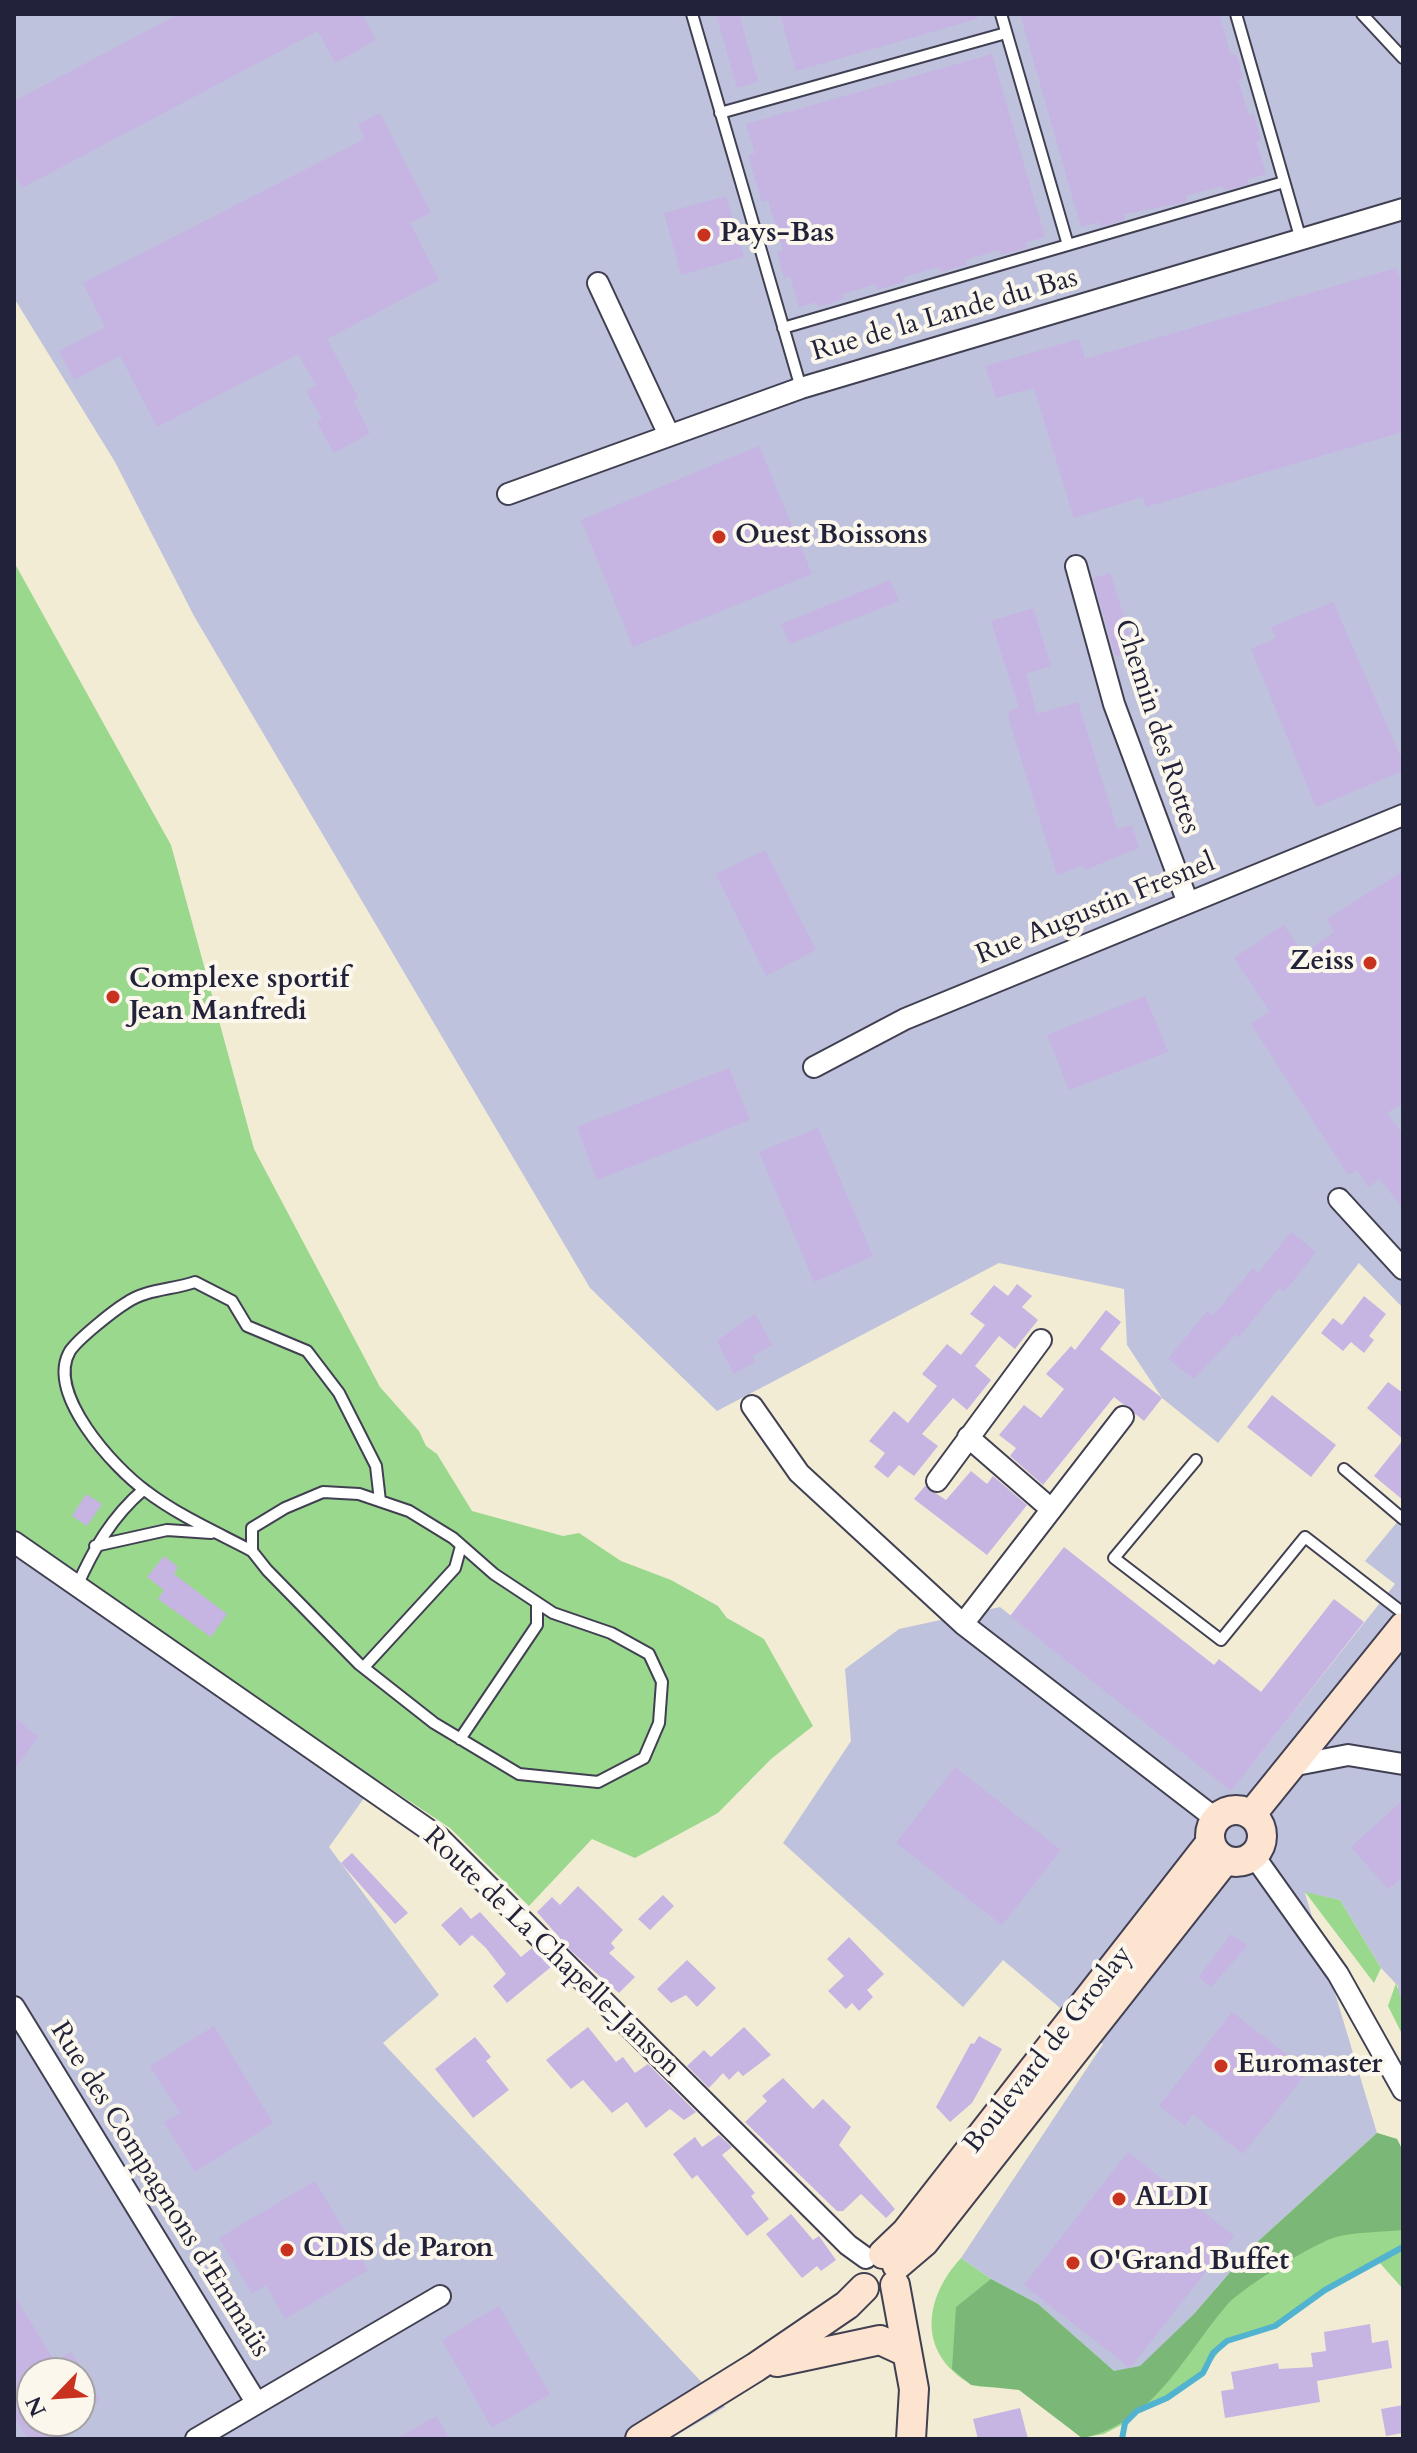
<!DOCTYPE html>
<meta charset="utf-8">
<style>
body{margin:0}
#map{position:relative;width:1417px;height:2453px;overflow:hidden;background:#f3ecd5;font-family:Cardo,serif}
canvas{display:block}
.frame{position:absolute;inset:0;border:16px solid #22223b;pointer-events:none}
.north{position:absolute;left:16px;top:2357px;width:80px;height:80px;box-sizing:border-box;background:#fbf7ec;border:2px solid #a4a2a5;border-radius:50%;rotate:245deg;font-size:22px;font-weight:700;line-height:32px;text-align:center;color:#22223b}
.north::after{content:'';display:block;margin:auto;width:28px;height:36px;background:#c8321e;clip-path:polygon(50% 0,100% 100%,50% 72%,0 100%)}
</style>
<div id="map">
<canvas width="1417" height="2453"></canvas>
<div class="frame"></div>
<div class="north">N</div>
</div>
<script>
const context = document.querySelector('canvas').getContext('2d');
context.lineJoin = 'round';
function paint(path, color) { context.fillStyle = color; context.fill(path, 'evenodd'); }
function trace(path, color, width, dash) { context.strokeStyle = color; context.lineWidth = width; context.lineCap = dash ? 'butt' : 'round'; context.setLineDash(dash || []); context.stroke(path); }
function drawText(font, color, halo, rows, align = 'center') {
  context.font = font + ' Cardo,serif'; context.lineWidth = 8; context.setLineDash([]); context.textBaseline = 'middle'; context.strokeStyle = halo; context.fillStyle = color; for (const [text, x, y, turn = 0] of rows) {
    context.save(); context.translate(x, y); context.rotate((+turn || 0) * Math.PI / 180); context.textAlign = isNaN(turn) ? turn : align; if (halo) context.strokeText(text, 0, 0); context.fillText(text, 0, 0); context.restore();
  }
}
const industrial = new Path2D(`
 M14,14h1389v1294l-44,-45 -141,180 -56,-45 -35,-53 -3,-56 -125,-26 -282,148 -127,-123 -396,-672 -79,-154 -101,-164z
 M1403,1515v490l-6,-10 1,-9 -17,-18 -41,-68 -35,-7 72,240 -124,113 -59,68 -54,53 -26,4 -76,-67 -47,-25 -30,-21 142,-214 -100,-84 -40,47 -180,-164 68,-102 -6,-72 54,-40 101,-22 231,183 164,-206 -30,-23z
 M14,1532l155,110 208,138 -48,67 110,148 -56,48 342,364 -55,32h-656zM32,2373h48v48h-48z`);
const green = new Path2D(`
 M14,562l157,283 83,304 126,238 39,44 7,15 11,8 35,57 91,25 16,-3 42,28 50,19 47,26 9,12 37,21 49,87 -42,33 -53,54 -83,45 -43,-19 -63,67 -79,-78 -281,-186 -155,-110z
 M1305,1892l35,8 41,68 -7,15z
 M1396,1983l7,22v31l-15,-30z
 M1377,2133l20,6 6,12v138l-24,-27 -54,28 -50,36 -48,15 -24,32 -36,25 -30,13 -12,12 -21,11 -22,4c-16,-12 -46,-42 -64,-49 -15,-5 -36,2 -49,-6 -52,-31 -45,-85 -8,-125l30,21 47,25 76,67 26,-4 54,-53 59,-68z`);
const forest = new Path2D(`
 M1377,2133l20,6 6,12v79c-22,2 -46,2 -67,7 -23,7 -93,50 -109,68 -43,50 -74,119 -145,133l-63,-48 -48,-5 -19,-16 4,-62 35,-28 47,25 76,67 26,-5 54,-52 59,-68z`);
const stream = new Path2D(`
 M1122,2439l3,-16 12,-12 30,-13 36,-25 10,-20 14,-12 48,-15 50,-36 78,-43`);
const building = new Path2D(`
 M179,14h183l14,26 -41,23 -17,-32 -296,157 -8,-15v-72z
 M716,14h23l19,68 -21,6z
 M780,14h197v5l-181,52z
 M1020,14h199l12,41 5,-1 7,24 -5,2 11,36 5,-2 7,26 -5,1 10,33 -19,5 1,5 -13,4 -11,3 -2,-5 -36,10 1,6 -63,12 1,6 -25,7 -2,-5 -17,5z
 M992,54l53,183 -19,5 1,6 -26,7 -2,-5 -34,10 2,5 -26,7 -2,-5 -36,10 1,5 -27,8 -1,-6 -33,10 1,5 -26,8 -1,-5 -18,5 -9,-31 -6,2 -7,-26 6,-2 -15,-50 -6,2 -9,-30 -5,-17 7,-2 -9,-29z
 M380,113l51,100 -21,10 29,57 -112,59 31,59 -5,3 17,32 -36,20 -17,-31 5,-3 -16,-28 10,-6 -18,-31 -141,73 -37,-71 -46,24 -15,-29 46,-24 -22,-44 282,-144 -7,-15z
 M726,196l18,61 -63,18 -17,-62z
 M1396,268l7,22v142l-257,75 -3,-10 -69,21 -40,-130 -38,10 -11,-32 94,-27 6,20z
 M759,446l53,128 -179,73 -52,-127z
 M1110,573l25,78 -20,5 -22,-78z
 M890,580l9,21 -109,43 -9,-20z
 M1333,602l70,160v9l-87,36 -65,-158 25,-11 -5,-11z
 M1033,608l18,58 -25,8 11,40 41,-12 39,127 15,-4 7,23 -54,22 -1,-5 -27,10 -47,-152 -2,-12 11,-3 -28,-87z
 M765,850l51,100 -50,26 -50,-102z
 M1403,871v232l-16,10 16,22v74l-23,-30 -12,8 -11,-17 -9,5 -97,-151 19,-12 -36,-54 50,-33 19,29 31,-22 -7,-13z
 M1145,996l23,56 -99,38 -22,-55z
 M729,1068l21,52 -153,60 -20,-53z
 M818,1128l55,128 -59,26 -55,-130z
 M1291,1232l25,20 -32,40 -5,-4 -40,49 -3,-3 -42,45 -26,-20 39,-48 6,5 40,-48 5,5z
 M1017,1284l15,12 -10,11 16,13 -23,29 -16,-13 -24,30 16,14 -24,30 -14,-12 -31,36 16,12 -24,30 -15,-11 -11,13 -14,-11 11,-14 -16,-12 25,-30 14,12 29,-37 -15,-12 25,-30 14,11 24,-30 -15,-11 24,-29 14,11z
 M1364,1296l22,18 -17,22 5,4 -10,13 -13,-11 -8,9 -22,-18 12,-15 9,7z
 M1106,1310l15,12 -21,27 62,49 -18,23 -30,-24 -71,88 -33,-29 6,-8 -17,-13 25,-30 17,13 23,-29 -18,-15 25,-28 4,4z
 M755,1314l17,31 -20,11 3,6 -21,12 -17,-33z
 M1388,1382l15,11v46l-36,-31z
 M1272,1395l64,50 -25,32 -64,-50z
 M1403,1440v60l-29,-24z
 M971,1471l16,13 6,-8 34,29 -40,50 -73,-56 11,-13 21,14z
 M86,1494l16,10 -15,22 -15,-10z
 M1064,1547l150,118 5,-6 42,33 73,-93 30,23 -133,169 -221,-175z
 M164,1556l14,11 -4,7 53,40 -16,23 -53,-38 6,-9 -17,-13z
 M14,1717l24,20 -24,33z
 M955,1767l106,83 -59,75 -106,-82z
 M1403,1800v77l-15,12 -37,-42z
 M352,1853l56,60 -13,11 -54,-61z
 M578,1886l45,44 -12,13 4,5 -6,5 26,24 -16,16 -48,-42 -34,-39 15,-15 8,8z
 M663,1895l11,11 -24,24 -12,-11z
 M461,1907l10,12 9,-7 41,45 11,-9 19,19 -44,36 -14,-17 13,-12 -20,-26 -14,-13 -12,11 -19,-21z
 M1231,1934l16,12 -36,41 -12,-10z
 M849,1937l35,37 -17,16 6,7 -14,14 -7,-8 -6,6 -18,-18 16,-15 -17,-17z
 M687,1960l29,28 -19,19 -11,-12 -15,8 -14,-14z
 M1232,2012l76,59 -65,83 -50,-40 -8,12 -26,-20z
 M214,2026l59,97 -78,49 -31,-50 16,-9 -30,-47z
 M588,2027l28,35 7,-5 12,16 13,-9 48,48 -12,8 -14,-11 -24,19 -19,-26 -15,11 -29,-33 -12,9 -25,-29z
 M744,2027l27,28 -28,21 -5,-5 -9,9 -6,-7 -14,15 -22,-22 17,-16 7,7z
 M979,2036l23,13 -30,54 -22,19 -14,-15 35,-64 3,1z
 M475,2037l16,20 -5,4 23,29 -36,28 -38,-49z
 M783,2078l30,31 10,-10 28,28 -12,18 56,64 -9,9 -25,-24 -18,17h-6l-92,-89 22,-21 -5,-5z
 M719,2135l13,12 -10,8 33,38 -4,3 18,23 -22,17 -50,-61 -5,4 -19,-25 22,-17 7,10z
 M1128,2152l106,84 -104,132 -106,-83z
 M315,2181l53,89 -83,49 -19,-34 -14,9 -33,-56z
 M791,2214l22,26 6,-4 17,24 -15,11 -4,-5 -15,12 -36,-44z
 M14,2295l41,67 16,-10 29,47 -20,20v-46h-48v48h48l-29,18h-23l-14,-23z
 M499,2306l51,88 -58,34 -50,-88z
 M1370,2324l2,19 16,-3 4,28 -75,13 3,21 -95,16 -4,-27 13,-2 -3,-17 47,-9 1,6 34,-2 -2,-14 15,-2 -2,-19z
 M1403,2405v28l-17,3 -5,-27z
 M1020,2408l8,31h-50l-5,-20z
 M436,2416l14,23h-54z`);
const lane = new Path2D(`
 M692,14l109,374
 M1001,14l67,231
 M1236,14l65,226
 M1362,14l41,44
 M720,113l286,-80
 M783,328l501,-146
 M1196,1460l-82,98 107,82 84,-103 98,76
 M1344,1469l59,50
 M323,1492l36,2 50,17 44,27 41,36 59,39 58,20 38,21 13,28 -3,41 -15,35 -46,24 -79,-8 -85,-51 -75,-59 -92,-94 -15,-19v-23l33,-20z
 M95,1546l72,-16 44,3
 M252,1551c-36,-19 -73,-35 -106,-60 -32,-23 -101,-98 -76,-140 8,-12 43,-40 56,-48 20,-14 46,-13 69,-21l37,19 15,25 60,25 32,42 37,73 4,35
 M77,1586c17,-38 35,-69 66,-96
 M364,1667l91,-99 6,-22
 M460,1739l77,-114v-22`);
const street = new Path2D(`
 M598,283l71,152
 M508,494l293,-106 602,-179
 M1076,566l38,138 74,199
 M814,1067l91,-48 498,-204
 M1339,1199l64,70
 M752,1406l47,67 164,151 253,195
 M968,1437l83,72
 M937,1481l104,-141
 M14,1542l425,295 409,408 18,13
 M963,1624l160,-207
 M1291,1766l57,-11 55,9
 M1254,1856l84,118 65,116
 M14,2007l242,395
 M196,2439l244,-143`);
const secondary = new Path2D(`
 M1210 1836a26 26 0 1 1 52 0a26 26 0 1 1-52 0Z
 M1251,1815l152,-188
 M883,2254l23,-22 304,-389
 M897,2265l27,-23 301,-382
 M895,2285l19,104 -3,50
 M777,2362l103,-22 26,12
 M640,2439l116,-72 91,-62 17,-17`);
const markers = [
 [704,235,8,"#c8321e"],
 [719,537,8,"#c8321e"],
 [1370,963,8,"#c8321e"],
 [113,997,8,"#c8321e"],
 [1221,2066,8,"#c8321e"],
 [1119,2199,8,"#c8321e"],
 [287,2250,8,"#c8321e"],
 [1073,2263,8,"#c8321e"]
];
const poiNames = [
 ["Pays-Bas",720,235],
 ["Ouest Boissons",735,537],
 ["Zeiss",1354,963,"right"],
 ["Complexe sportif",129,981],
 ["Jean Manfredi",129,1013],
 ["Euromaster",1237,2066],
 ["ALDI",1135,2199],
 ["CDIS de Paron",303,2250],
 ["O'Grand Buffet",1089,2263]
];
const streetNames = [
 ["Rue de la Lande du Bas",945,316,-16],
 ["Chemin des Rottes",1156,727,72],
 ["Rue Augustin Fresnel",1096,910,-22],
 ["Route de La Chapelle-Janson",551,1953,44],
 ["Boulevard de Groslay",1049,2050,-52],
 ["Rue des Compagnons d'Emmaüs",159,2190,58]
];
paint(industrial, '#bfc2dd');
paint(green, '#9ad88d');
paint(forest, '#7bb878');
trace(stream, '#51b3d0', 6);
paint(building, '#c6b4e3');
trace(lane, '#414052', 14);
trace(street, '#414052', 24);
trace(secondary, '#414052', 32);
trace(lane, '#fff', 10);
trace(street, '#fff', 20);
trace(secondary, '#fde4d1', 28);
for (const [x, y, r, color] of markers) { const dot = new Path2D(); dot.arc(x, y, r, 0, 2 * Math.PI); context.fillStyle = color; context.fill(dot); trace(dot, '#fbf7ec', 3); }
drawText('bold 28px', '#22223b', '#fbf7ec', poiNames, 'left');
drawText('28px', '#22223b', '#fbf7ec', streetNames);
</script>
